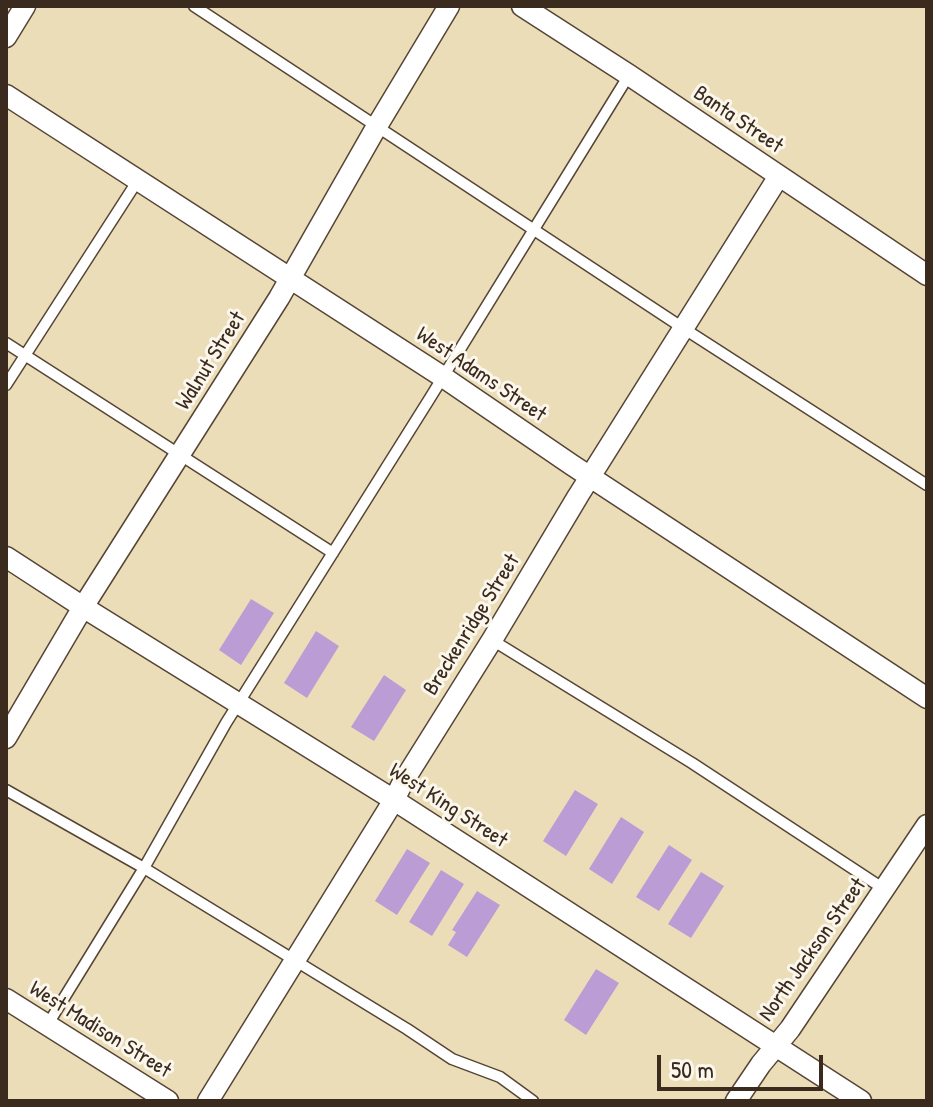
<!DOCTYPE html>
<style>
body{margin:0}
#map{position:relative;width:933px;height:1107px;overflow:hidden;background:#ecddb9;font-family:"Patrick Hand",sans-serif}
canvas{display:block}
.frame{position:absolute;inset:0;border:8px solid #3b2a1e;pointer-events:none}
.scale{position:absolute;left:657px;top:1055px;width:166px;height:36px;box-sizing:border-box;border:4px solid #3b2a1e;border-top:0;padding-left:10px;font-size:24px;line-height:28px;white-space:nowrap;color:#3b2a1e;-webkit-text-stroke:6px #fbf7ec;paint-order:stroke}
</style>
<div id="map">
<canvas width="933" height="1107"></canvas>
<div class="frame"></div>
<div class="scale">50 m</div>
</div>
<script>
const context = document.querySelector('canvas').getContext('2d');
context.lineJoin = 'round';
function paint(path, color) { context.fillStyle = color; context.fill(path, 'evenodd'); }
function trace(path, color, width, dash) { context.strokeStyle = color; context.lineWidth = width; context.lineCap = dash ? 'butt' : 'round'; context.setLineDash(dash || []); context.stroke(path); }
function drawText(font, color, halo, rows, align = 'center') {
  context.font = font + ' "Patrick Hand",sans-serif'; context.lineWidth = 6; context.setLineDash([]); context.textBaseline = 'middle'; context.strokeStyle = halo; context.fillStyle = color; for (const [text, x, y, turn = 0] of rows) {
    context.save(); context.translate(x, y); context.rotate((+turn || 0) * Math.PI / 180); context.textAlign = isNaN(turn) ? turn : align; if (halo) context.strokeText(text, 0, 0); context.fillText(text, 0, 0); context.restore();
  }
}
const building = new Path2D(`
 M251,599l23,14 -33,52 -22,-15z
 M316,631l23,15 -32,52 -23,-15z
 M384,675l22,15 -32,51 -23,-14z
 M575,790l23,14 -32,52 -23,-15z
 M621,817l23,15 -32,52 -23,-15z
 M669,845l23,15 -33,51 -23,-14z
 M407,849l23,14 -33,52 -22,-14z
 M441,870l23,14 -32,52 -23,-14z
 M701,872l23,14 -33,52 -23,-14z
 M477,891l23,14 -33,52 -19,-12 8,-13 -4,-2z
 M596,969l23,14 -33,52 -22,-15z`);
const lane = new Path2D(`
 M194,6l489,322 244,157
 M6,343l327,210
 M6,385l132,-205
 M492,640l200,123 192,126
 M6,790l138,78 263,161 45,30 48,18 33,24
 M48,1024l96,-156 82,-145 204,-325 199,-323`);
const street = new Path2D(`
 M522,6l107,69 298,200
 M6,37l19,-31
 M6,95l437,282 129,88 355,233
 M6,557l77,50 311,193 467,301
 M6,738l77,-131 196,-309 98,-172 72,-120
 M6,999l162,102
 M208,1101l186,-301 9,-18 89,-142 86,-144 201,-320
 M736,1101l25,-37 29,-35 137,-204`);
const streetNames = [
 ["Banta Street",738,120,34],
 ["Walnut Street",211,361,-58],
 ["West Adams Street",481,375,34],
 ["Breckenridge Street",472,625,-58],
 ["West King Street",448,806,33],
 ["North Jackson Street",813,950,-55],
 ["West Madison Street",100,1030,32]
];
paint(building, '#bc9cd5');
trace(lane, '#564535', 13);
trace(street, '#564535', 23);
trace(lane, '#fff', 10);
trace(street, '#fff', 20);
drawText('22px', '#3b2a1e', '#fbf7ec', streetNames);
</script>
